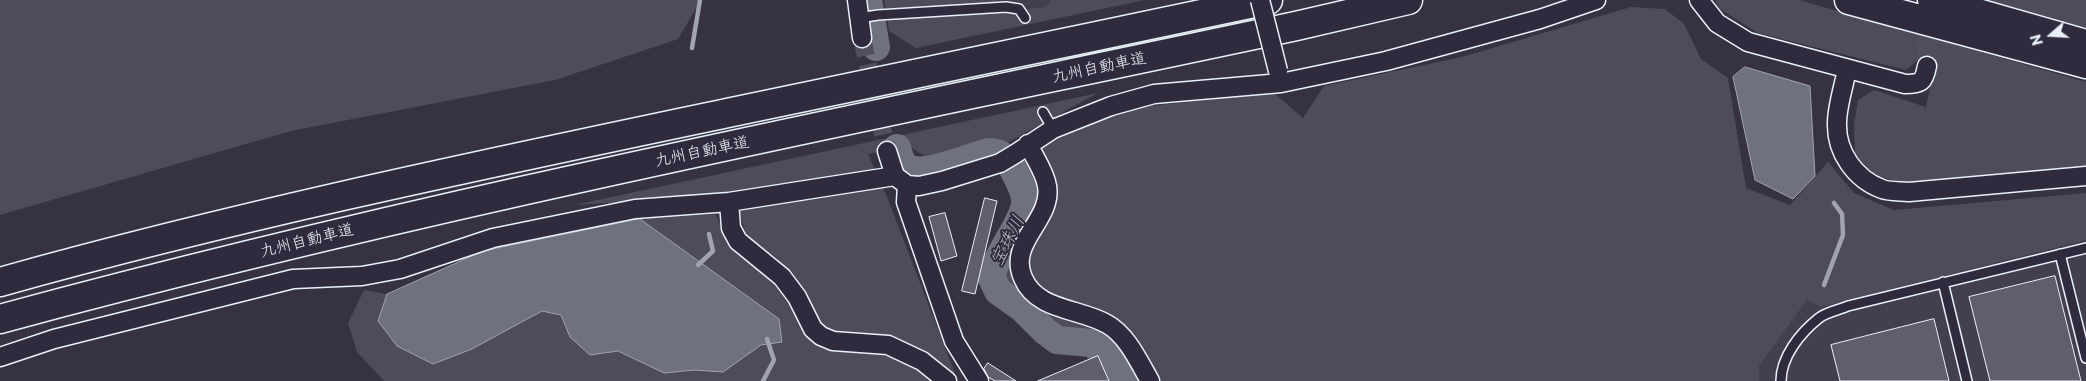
<!DOCTYPE html>
<meta charset="utf-8">
<style>
body{margin:0}
#map{position:relative;width:2086px;height:381px;overflow:hidden;background:#363244;font-family:"Playpen Sans",sans-serif}
canvas{display:block}
.north{position:absolute;left:2026px;top:10px;width:50px;height:50px;-webkit-text-stroke:4px #2f2a3d;paint-order:stroke;rotate:251deg;font-size:14px;font-weight:700;line-height:20px;text-align:center;color:#e8f1f8}
.north::after{content:'';display:block;margin:auto;width:18px;height:22px;background:#e8f1f8;clip-path:polygon(50% 0,100% 100%,50% 72%,0 100%)}
</style>
<div id="map">
<canvas width="2086" height="381"></canvas>
<div class="north">N</div>
</div>
<script>
const context = document.querySelector('canvas').getContext('2d');
context.lineJoin = 'round';
function paint(path, color) { context.fillStyle = color; context.fill(path, 'evenodd'); }
function trace(path, color, width, dash) { context.strokeStyle = color; context.lineWidth = width; context.lineCap = dash ? 'butt' : 'round'; context.setLineDash(dash || []); context.stroke(path); }
function drawText(font, color, halo, rows, align = 'center') {
  context.font = font + ' "Playpen Sans","Klee One",sans-serif'; context.lineWidth = 4; context.setLineDash([]); context.textBaseline = 'middle'; context.strokeStyle = halo; context.fillStyle = color; for (const [text, x, y, turn = 0] of rows) {
    context.save(); context.translate(x, y); context.rotate((+turn || 0) * Math.PI / 180); context.textAlign = isNaN(turn) ? turn : align; if (halo) context.strokeText(text, 0, 0); context.fillText(text, 0, 0); context.restore();
  }
}
const built = new Path2D(`
 M996,0h54l-4,7 -39,4z
 M2086,240v141h-327v-15l48,-66 15,7z`);
const green = new Path2D(`
 M0,0h701l-23,39 -123,41 -264,51 -291,84z
 M884,0h112l11,11 39,-4 4,-7h95l-229,48 -27,-17z
 M1715,0h84l287,82v84l-185,18 -30,-11 -16,-19 -1,-29 4,-25 16,-10 52,17 8,-38 -16,-9 -12,10 -148,-37 -38,-24z
 M1982,0h104v29l-94,-26z
 M1631,7l34,2 19,15 17,35 27,19 18,110 44,17 38,-43 26,31 40,17 192,-17v47l-265,67 -14,-7 -48,66v15h-626l-19,-32 -21,-10 -37,-8 -27,-31 -21,-12 -7,-22 31,-60 -13,-40 33,-25 79,-33 143,-15 29,25 21,-32 138,-29z
 M1098,93l-93,51 -77,14 -20,-12 -40,8 19,43 71,184h-574l-27,-29 -9,-29 16,-33 23,4 -9,27 55,43 39,-15 70,-38 19,4 9,22 20,18 28,-4 46,22 30,-3 29,2 38,-28 21,-2 -3,-23 -139,-100 75,-5 17,32 82,64 -38,-53 -30,-21 -11,-41 -161,10z`);
const water = new Path2D(`
 M1745,67l65,19 5,90 -22,23 -38,-19 -22,-103z
 M640,219l139,100 3,23 -21,3 -38,27 -29,-2 -30,3 -46,-22 -28,4 -20,-18 -9,-22 -19,-4 -70,38 -39,15 -36,-18 -19,-25 9,-27 96,-43z`);
const stream = new Path2D(`
 M692,48l8,-48
 M698,265l15,-14 -4,-17
 M1824,285l19,-50 -1,-21 -8,-11
 M763,381l11,-21 -7,-21`);
const river = new Path2D(`
 M868,0l8,47
 M897,148c2,7 4,16 11,20 16,9 62,-11 80,-16 15,0 19,7 26,19 4,8 12,22 11,32 -1,18 -28,51 -34,73l7,15 24,17 23,23 12,9 34,3 18,12 15,26`);
const building = new Path2D(`
 M985,198l12,3 -22,93 -13,-3z
 M945,213l12,43 -16,5 -12,-44z
 M2055,276l26,105h-91l-21,-84z
 M1934,319l15,62h-109l-9,-36z
 M1098,356l11,25h-71z
 M988,363l28,18h-21l-7,-4 -4,-8z`);
const minorTunnel = new Path2D(`
 M1926,12l1,54
 M862,38l25,113`);
const service = new Path2D(`
 M859,18l19,-3 128,-8 13,2 6,9
 M1043,112l10,17
 M2060,254l26,104
 M1943,282l24,99
 M1781,381c0,-24 19,-48 38,-63 8,-6 20,-8 29,-12l238,-58`);
const minor = new Path2D(`
 M857,0l5,38
 M1699,0l18,23 31,19 157,42c16,0 19,-2 22,-18
 M1847,69c-3,17 -10,37 -10,54 -1,29 18,56 45,66 8,3 19,2 27,3l177,-16
 M1028,144c6,13 17,28 19,42 6,34 -40,56 -24,92 14,33 56,30 84,46 20,11 32,38 43,57
 M887,151l8,25 12,9 12,1 23,-5 58,-18 15,-9 38,-25 58,-23 43,-12 127,-11 105,-22 154,-42 56,-19
 M907,185l-1,17 48,139 25,40
 M729,202l2,26 7,13 44,36 15,20 16,32 8,7 12,5 55,4 34,16 25,20
 M0,357l54,-18 239,-60 69,-3 38,-7 93,-31 142,-29 94,-7 166,-26`);
const primary = new Path2D(`
 M1849,0l237,64
 M1932,0l154,44`);
const motorway = new Path2D(`
 M0,282c243,-68 490,-119 737,-171 177,-36 354,-74 531,-111
 M0,319c428,-116 863,-201 1296,-293l112,-26`);
const minorBridge = new Path2D(`
 M1260,0l18,71`);
const streetNames = [
 ["九州自動車道",1099,68,-12],
 ["九州自動車道",702,152,-12],
 ["九州自動車道",307,241,-14]
];
const waterNames = [
 ["宝珠川",1008,241,-63]
];
paint(built, '#433f51');
paint(green, '#4d4b5c');
paint(water, '#70717f');
trace(water, '#a0a4af', 1);
trace(stream, '#a0a4af', 4.5);
trace(river, '#70717f', 28);
paint(building, '#605e6e');
trace(building, '#e8f1f8', 1);
trace(minorTunnel, '#514f5f', 18, [18, 9]);
trace(service, '#e8f1f8', 12);
trace(minor, '#e8f1f8', 21);
trace(primary, '#e8f1f8', 31);
trace(motorway, '#e8f1f8', 31);
trace(service, '#2f2a3d', 9);
trace(minor, '#2f2a3d', 18);
trace(primary, '#2f2a3d', 28);
trace(motorway, '#2f2a3d', 28);
trace(minorBridge, '#e8f1f8', 21, []);
trace(minorBridge, '#2f2a3d', 18);
drawText('16px', '#e8f1f8', '#2f2a3d', streetNames);
drawText('italic 18px', '#b2b7c2', '#2f2a3d', waterNames);
</script>
